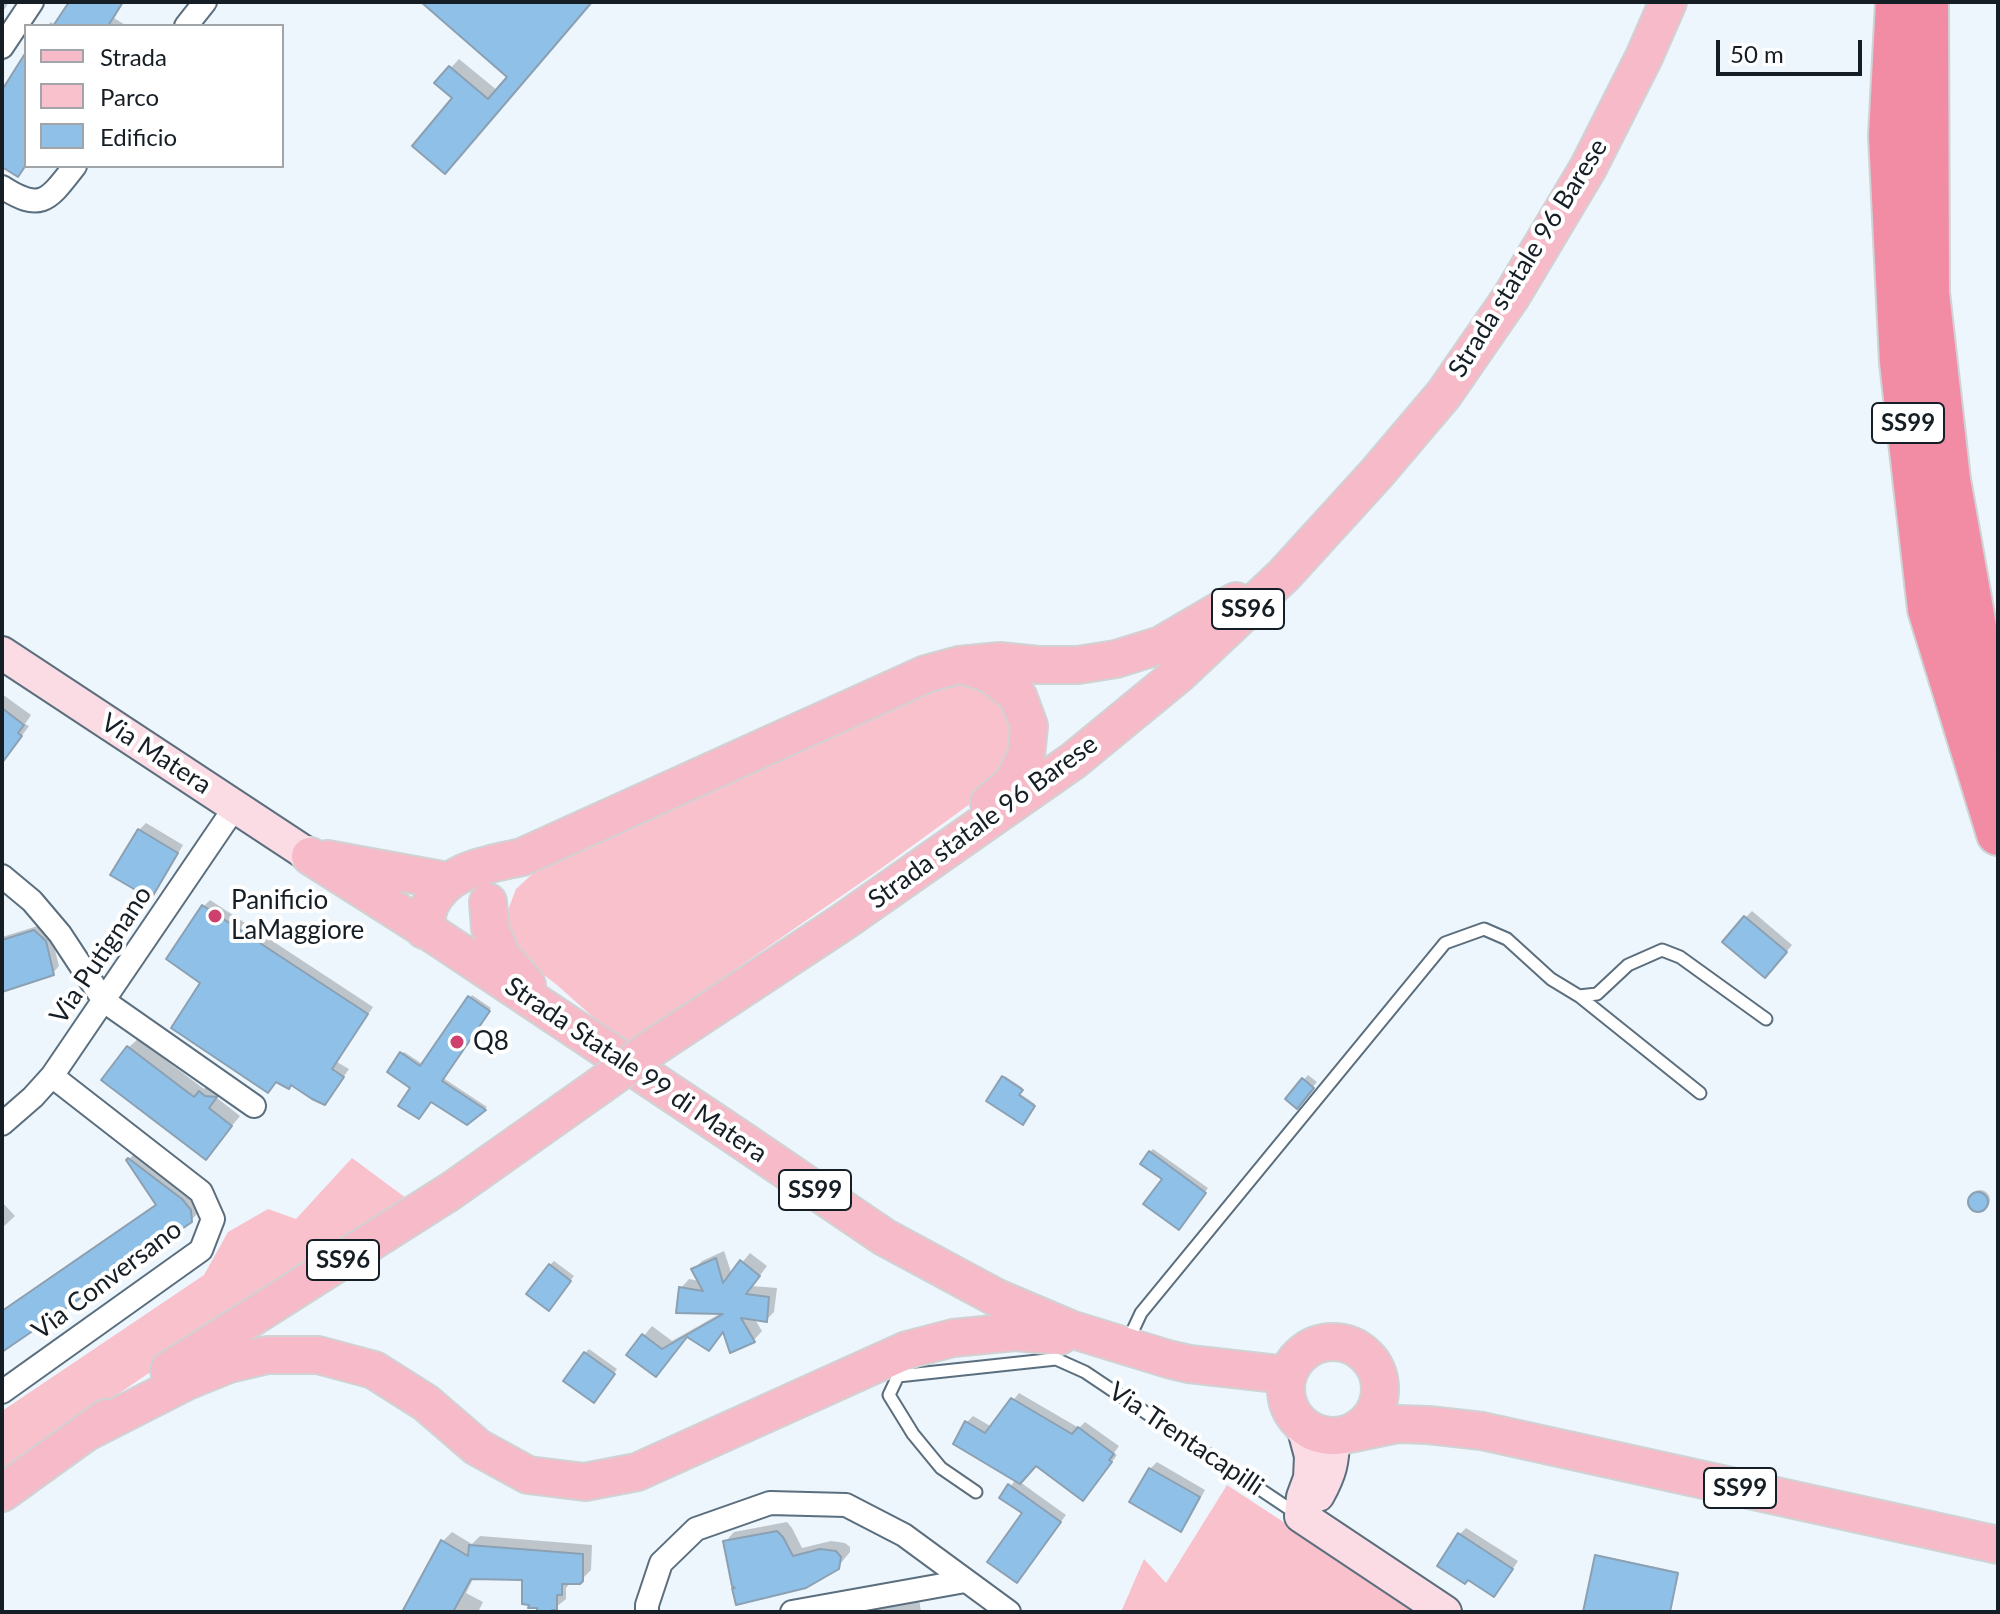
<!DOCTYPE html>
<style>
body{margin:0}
#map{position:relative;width:2000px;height:1614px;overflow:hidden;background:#edf6fd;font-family:Lato,sans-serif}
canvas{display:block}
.frame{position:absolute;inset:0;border:4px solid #161e25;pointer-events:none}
.legend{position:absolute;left:24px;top:24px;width:260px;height:144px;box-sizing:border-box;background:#fff;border:2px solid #a2a5a8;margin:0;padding:10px 14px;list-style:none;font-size:24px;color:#161e25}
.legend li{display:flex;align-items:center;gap:16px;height:40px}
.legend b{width:40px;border:2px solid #a2a5a8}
.scale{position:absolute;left:1716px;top:40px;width:146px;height:36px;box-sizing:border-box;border:4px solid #161e25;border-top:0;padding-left:10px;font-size:24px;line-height:28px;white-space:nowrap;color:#161e25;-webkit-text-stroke:6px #fff;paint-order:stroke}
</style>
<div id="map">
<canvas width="2000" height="1614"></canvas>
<div class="frame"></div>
<ul class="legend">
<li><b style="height:10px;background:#f7bac8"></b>Strada</li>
<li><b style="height:22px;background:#f9c1cc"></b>Parco</li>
<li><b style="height:22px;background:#8fc1e8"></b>Edificio</li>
</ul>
<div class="scale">50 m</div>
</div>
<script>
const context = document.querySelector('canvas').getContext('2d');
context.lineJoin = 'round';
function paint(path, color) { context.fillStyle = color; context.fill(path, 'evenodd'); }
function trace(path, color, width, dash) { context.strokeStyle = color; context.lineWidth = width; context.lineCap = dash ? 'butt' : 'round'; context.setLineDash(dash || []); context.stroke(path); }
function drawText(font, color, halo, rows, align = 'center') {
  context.font = font + ' Lato,sans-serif'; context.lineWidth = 8; context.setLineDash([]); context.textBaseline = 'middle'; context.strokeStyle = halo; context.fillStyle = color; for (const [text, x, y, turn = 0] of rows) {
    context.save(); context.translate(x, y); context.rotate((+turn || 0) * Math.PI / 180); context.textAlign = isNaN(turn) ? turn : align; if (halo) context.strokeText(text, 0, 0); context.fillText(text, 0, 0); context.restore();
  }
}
const green = new Path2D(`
 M943,676h28l36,31 9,47 -20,31 -117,85 -250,173 -26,-17 -46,-41 -39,-30 -9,-21 -3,-19 10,-26 26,-24z
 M352,1158l54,40 -404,275v-62l202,-136 24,-43 40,-23 28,10z
 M1227,1485l194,127h-300l23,-53 22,24z`);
const shadow = new Path2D(`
 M2,2h7l-7,11z
 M71,2h53l-10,16 13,8h-80l4,-4 5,4z
 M424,2h172l-7,2 -136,158 2,-64 -18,-15 22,-24 39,32 12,-15z
 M2,694l29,21 -6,9 4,2 -27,37z
 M146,823l37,22 -26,45 -7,7 -11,-67z
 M210,900l163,107 -36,55 12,7 -18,26 -129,-113 1,-75z
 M1752,911l40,34 -20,24 -27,-51z
 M41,925l10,9 8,32 -6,7 -51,17v-53z
 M472,995l19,13 -48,70 44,29 -20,16 -54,-36 -11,-33 2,-2 20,13z
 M138,1039l66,50 5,-6 15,6 -7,9 23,18 -34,41 -77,-110z
 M1308,1075l9,7 -17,20 -13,-3z
 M1005,1076l18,12 -4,5 16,11 -13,19 -33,-23z
 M1153,1149l55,39 -26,36 -17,-46 -15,-26z
 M138,1150l53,40 9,21 -10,10 -188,129v-40l155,-107 -29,-43z
 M1970 1200a10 10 0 1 1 20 0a10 10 0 1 1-20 0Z
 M2,1202l13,14 -13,12z
 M724,1251l8,24 18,-22 17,13 -15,20 25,2 -3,24 -8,8 -12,-2 8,13 -8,9 -30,-10 -36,5 -24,31 -35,-12 23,-28 20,15 51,-29 -42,-24 8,-9 11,2 -6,-12 8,-8z
 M554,1261l20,15 -22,28 -2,-39z
 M589,1349l28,20 -19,27 -13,-43z
 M1019,1393l60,35 6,-6 34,24 -5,7 3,2 -27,37 -53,-28 -17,18 46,33 -49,66 8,-69 -23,-14 14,-19 -49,-57 6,-6 19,11z
 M1157,1462l48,28 -18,33 -7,6 -30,-60z
 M787,1522l5,6 10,20 29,-7 14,2 5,4v5l-15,18 -98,17 -12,-45 9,-10z
 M1466,1528l52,33 -18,27 -6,7 -26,-17 -8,-44z
 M452,1532l20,12 8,-8 112,9 -1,25 -12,12 -9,1 -4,5v11l-15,12 -20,-8 -7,-25 -50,-1 -8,16 17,9 -5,10h-73l38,-71z
 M1598,1555l81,17 -9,40h-85z
 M919,1599l2,13h-73z`);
const building = new Path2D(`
 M69,2h54l-15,24h-55z
 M421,2h171l-147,172 -33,-28 40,-48 -18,-15 15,-17 39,33 19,-22z
 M26,52v113l-8,12 -16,-10v-77z
 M2,708l22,17 -6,8 4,3 -20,27z
 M138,829l40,24 -27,46 -41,-24z
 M202,905l166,109 -36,55 12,8 -19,28 -13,-6 -21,-14 -2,4 -13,-7 -8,11 -97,-65 29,-45 -34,-24z
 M1744,916l43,36 -22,26 -43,-36z
 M34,930l12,11 8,34 -52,17v-52z
 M468,996l22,15 -48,70 44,29 -19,15 -36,-23 -12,17 -21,-13 12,-18 -23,-16 13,-20 20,14z
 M127,1046l67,51 5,-6 6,5 12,1 -8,11 23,18 -26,34 -105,-80z
 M1002,1076l21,14 -4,5 16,11 -12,19 -37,-24z
 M1302,1078l12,10 -17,21 -12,-10z
 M1149,1151l57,42 -27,37 -36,-26 19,-25 -22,-15z
 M128,1158l54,41 9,11 1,12 -190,130v-41l154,-106 -30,-45z
 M1968 1202a10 10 0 1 1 20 0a10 10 0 1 1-20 0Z
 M716,1258l7,25 17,-23 20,16 -14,18 23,3 -2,25 -26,-4 14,24 -25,11 -7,-21 -14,19 -22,-14 -31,40 -30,-22 16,-21 20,15 61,-35 -47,-1 3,-26 24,4 -12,-22z
 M549,1264l22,17 -22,30 -23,-17z
 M584,1352l31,22 -21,29 -31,-22z
 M1011,1398l61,36 6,-7 36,27 -5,6 3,2 -29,39 -47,-35 -16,18 -67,-40 12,-23 20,12z
 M1149,1468l51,29 -19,35 -52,-30z
 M1008,1484l53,38 -44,61 -30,-21 35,-49 -23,-15z
 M777,1531l6,6 10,19 27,-7 16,2 5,6 -2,12 -33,19 -70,17 -4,-17h3l-3,-2 -9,-45z
 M1458,1533l55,36 -19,28 -26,-17 -3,4 -28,-18z
 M441,1540l27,16 1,-11 114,9v27l-3,3h-18v11h-5v15h-5v2h-15v-4h-9l1,-3 -7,-1v-24l-51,-1 -18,33h-51z
 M1595,1555l83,18 -8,39h-87z`);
const lane = new Path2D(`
 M1579,996l121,97
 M1127,1343l14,-30 304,-370 39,-14 23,10 44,40 28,17 18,-2 31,-29 34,-15 18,7 86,62
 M976,1492l-35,-24 -28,-34 -24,-39 9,-19 158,-17 29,13 212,142`);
const street = new Path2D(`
 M186,26l19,-24
 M2,47l30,-45
 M2,187c40,26 47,12 73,-21
 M2,876l30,25 28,33 44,67 150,105
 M2,1124l31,-27 19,-21 183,-269
 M2,1392l199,-142 12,-31 -12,-27 -149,-116
 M647,1612v-7l14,-42 35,-34 74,-26 76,2 58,30 105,77
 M792,1612l173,-31`);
const secondary = new Path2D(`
 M2,653l308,203
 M1318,1495c12,-22 15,-33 15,-58
 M1301,1516l144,96
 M1301,1516l2,-19 7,-19 1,-22 -8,-30`);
const primary = new Path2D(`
 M965,666l25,8 28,22 11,30 -3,30 -14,28 -23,19
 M310,856l126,80 301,201 147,100 113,61 73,31 98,30 21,5 98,11
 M327,859l120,22
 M488,902l2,26 11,27 26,30
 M424,930c2,-8 3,-17 6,-25 17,-36 57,-40 92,-48l404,-183 33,-9 41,-4 38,4h40l38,-6 45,-14 75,-44
 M651,1049l192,-127 230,-161 107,-88 104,-98 93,-102 67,-79 67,-97 77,-129 56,-111 24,-55
 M1286 1389a47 47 0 1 1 94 0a47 47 0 1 1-94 0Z
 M169,1370l282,-179 147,-104
 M87,1432l100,-51 42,-17 38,-9h51l56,15 52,33 51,44 51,28 57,7 52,-10 270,-122 46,-12 62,-6 45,4
 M1350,1434l48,-10 30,1 54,6 516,114
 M2,1493l104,-75`);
const highway = new Path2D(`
 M1897,2l-7,134 11,226 28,247 69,225
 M1927,2l1,291 21,187 34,192 15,62`);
const primaryBridge = new Path2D(`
 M598,1087l53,-38`);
const markers = [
 [215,916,8,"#ce416e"],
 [457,1042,8,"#ce416e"]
];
const shields = [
 [1908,423,72],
 [1248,609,72],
 [815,1190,72],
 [343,1260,72],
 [1740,1488,72]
];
const shieldNames = [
 ["SS99",1908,423],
 ["SS96",1248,609],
 ["SS99",815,1190],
 ["SS96",343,1260],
 ["SS99",1740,1488]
];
const streetNames = [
 ["Strada statale 96 Barese",1528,258,-58],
 ["Via Matera",156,754,33],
 ["Strada statale 96 Barese",983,822,-36],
 ["Via Putignano",101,955,-56],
 ["Strada Statale 99 di Matera",636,1070,34],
 ["Via Conversano",107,1280,-37],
 ["Via Trentacapilli",1186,1439,34]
];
const poiNames = [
 ["Panificio",231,901],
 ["LaMaggiore",231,931],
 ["Q8",473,1042]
];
paint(green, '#f9c1cc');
paint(shadow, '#0003');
paint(building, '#8fc1e8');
trace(building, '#8ba0b2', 2);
trace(lane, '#5a6e7e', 15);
trace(street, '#5a6e7e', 26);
trace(secondary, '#5a6e7e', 36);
trace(primary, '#d0d2d3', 40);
trace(highway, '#d0d2d3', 46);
trace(lane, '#fff', 11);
trace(street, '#fff', 22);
trace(secondary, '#fbdce4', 32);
trace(primary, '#f7bac8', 36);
trace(highway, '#f18ca4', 42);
trace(primaryBridge, '#d0d2d3', 40, []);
trace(primaryBridge, '#f7bac8', 36);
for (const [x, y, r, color] of markers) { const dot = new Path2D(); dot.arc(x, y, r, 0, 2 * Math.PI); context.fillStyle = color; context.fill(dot); trace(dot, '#fff', 3); }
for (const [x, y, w] of shields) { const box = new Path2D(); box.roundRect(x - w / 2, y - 20, w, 40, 6); context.fillStyle = '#fff'; context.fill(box); trace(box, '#161e25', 2); }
drawText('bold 24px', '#161e25', null, shieldNames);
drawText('26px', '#161e25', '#fff', streetNames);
drawText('26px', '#161e25', '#fff', poiNames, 'left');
</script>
